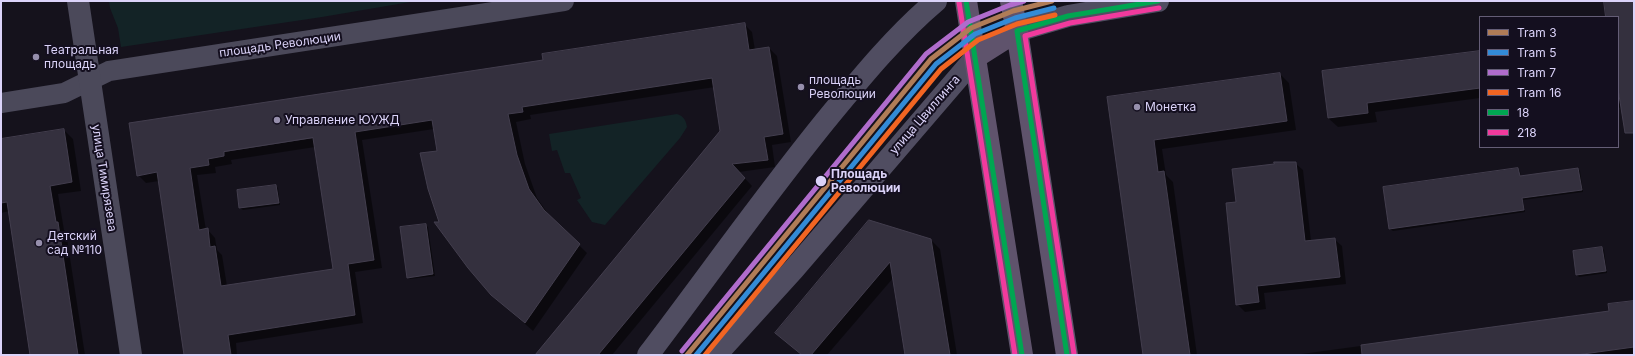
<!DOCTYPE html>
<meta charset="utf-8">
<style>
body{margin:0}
#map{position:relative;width:1635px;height:356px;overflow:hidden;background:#15121c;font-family:Inter,sans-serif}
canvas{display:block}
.frame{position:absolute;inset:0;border:2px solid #dbd3f9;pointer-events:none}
.legend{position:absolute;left:1479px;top:16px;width:140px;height:132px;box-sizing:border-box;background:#140f1f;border:1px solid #645d76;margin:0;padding:5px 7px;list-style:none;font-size:12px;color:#dbd3f9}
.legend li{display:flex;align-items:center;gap:8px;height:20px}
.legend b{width:20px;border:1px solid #645d76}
</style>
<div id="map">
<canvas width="1635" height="356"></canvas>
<div class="frame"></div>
<ul class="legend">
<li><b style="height:5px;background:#b07c57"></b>Tram 3</li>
<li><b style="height:5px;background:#338bd7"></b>Tram 5</li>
<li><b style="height:5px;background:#b06ccc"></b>Tram 7</li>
<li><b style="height:5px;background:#f26522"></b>Tram 16</li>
<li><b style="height:5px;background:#00a651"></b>18</li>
<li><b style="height:5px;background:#f13a9d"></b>218</li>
</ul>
</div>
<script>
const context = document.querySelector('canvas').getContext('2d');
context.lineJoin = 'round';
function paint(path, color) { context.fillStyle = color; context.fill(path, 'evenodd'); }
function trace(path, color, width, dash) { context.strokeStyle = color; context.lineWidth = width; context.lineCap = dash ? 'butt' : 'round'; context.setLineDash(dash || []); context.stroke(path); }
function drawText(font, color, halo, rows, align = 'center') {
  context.font = font + ' Inter,sans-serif'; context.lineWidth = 4; context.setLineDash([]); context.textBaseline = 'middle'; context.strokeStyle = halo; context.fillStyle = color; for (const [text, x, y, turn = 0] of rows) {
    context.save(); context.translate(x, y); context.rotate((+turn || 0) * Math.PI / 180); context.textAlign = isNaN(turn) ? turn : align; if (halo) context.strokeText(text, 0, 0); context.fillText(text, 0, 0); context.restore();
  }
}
const green = new Path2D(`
 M109,1h307l-94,16 -201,30 -3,-19 -8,-20z
 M677,114c7,2 9,7 10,13l-7,11 -75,87 -13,-3 -15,-22 4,-2 -11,-25h-5l-8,-23 -5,1 -3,-17z`);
const shadow = new Path2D(`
 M1605,1h29v124l-12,-18 -4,1v-91h-11z
 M744,24l8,8 3,18 14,-2 8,8 14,86 -19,3 3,22 -36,5 13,14 -140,169h-76l185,-224 -6,-44 -185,28 1,4 -15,3 9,42 12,34 14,20 36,35 -54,78 -41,-36 -52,-73 -2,-70 -4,-23 -72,11 20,128 -27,4 8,51 -127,20 1,12h-52l-26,-174 -13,2 -8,-8 406,-115zM315,147l19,123 -107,16 -5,-31 -5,-5 -2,-12 -8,-9 -1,1 -9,-55 19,-2 -1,-6 17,-3 -1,-4z
 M1480,52v46l-105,14 2,10 -39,5 -10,-9 -5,-46z
 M1280,74l9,9 7,47 -134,19 4,26 7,7 24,173h-53l-36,-257z
 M64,130l9,9 8,52 -23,3 6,36 2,2 19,123h-54l-22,-144 -8,2v-73z
 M1295,163l8,7 8,71 23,-2 8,7 4,38 -82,9 2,16 -21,3 -8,-8v-101z
 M1518,169l2,2 1,6 57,-8 2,2 3,21 -60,8 2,12 -132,19 -3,-2 -6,-41z
 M276,186l2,2 2,17 -37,5 -3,-2z
 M869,222l62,18 9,9 17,106h-51l-12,-78 -67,78h-25l-25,-22z
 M426,225l2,2 7,49 -25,3 -2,-2z
 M1602,248l2,2 3,23 -28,4 -2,-2z
 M1634,302v53h-340l317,-43z`);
const building = new Path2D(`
 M1604,1h30v132h-9l-7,-44v-72h-12z
 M745,23l4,27 20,-3 14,87 -19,3 4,23 -36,4 13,14 -147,177h-63l185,-224 -8,-53 -190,29 1,5 -15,2 9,41 12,34 15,21 36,34 -55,79 -34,-28 -23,-27 -34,-46h5l-11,-33 -8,-36 17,-2 -5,-31 -77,12 19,128 -26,4 7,51 -127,20 3,20h-47l-27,-183 -20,4 -8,-53 414,-63 -1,-6zM313,138l20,131 -112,17 -6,-40 -5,1 -2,-19 -9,2 -9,-62 19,-3 -1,-6 16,-3v-4z
 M1480,51v37l-113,15 1,10 -40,5 -6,-47z
 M1280,73l7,48 -133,19 4,32 6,-1 26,184h-47l-36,-258z
 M64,129l8,53 -22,4 6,36h2l20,133h-48l-23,-153 -6,1v-64z
 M1274,162h22l9,79 30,-3 5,39 -83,9 2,16 -23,3 -10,-102 10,-1 -4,-33 42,-5z
 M1518,168l2,8 58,-8 4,22 -60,8 2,12 -135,19 -6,-42z
 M276,185l3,18 -40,5 -2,-18z
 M869,220l62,19 19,116h-45l-15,-93 -79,93h-9l-27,-22z
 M426,224l7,50 -26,4 -7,-51z
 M1602,247l4,24 -30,4 -3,-24z
 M1634,301v46l-58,8h-214l-1,-10 248,-34 -1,-7z`);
const minor = new Path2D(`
 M1,103l63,-10 45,-22 455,-70`);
const tertiary = new Path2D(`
 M78,1l53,354`);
const secondary = new Path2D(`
 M1017,31l51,-15 90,-15
 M648,355c61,-80 119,-163 183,-241 33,-40 66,-80 105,-113
 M716,355l78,-86 182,-212`);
const primary = new Path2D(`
 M966,1l56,354
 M1011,1l6,30 50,324
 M976,57l41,-26`);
const bus1 = new Path2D(`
 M966,1l56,354
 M1067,355l-50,-324 51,-15 90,-15`);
const bus2 = new Path2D(`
 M959,2l56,353
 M1074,354l-49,-318 45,-13 89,-15`);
const tram1 = new Path2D(`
 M687,355l244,-296 40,-31 42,-17 39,-10`);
const tram2 = new Path2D(`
 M696,355l240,-291 39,-30 40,-16 39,-10`);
const tram3 = new Path2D(`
 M682,351l244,-297 42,-32 42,-17 14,-4`);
const tram4 = new Path2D(`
 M705,355l236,-286 37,-29 39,-16 38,-9`);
const markers = [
 [36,57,4,"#968fac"],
 [801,87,4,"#968fac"],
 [1137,107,4,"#968fac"],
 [277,120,4,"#968fac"],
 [821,181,6,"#dbd3f9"],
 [39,243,4,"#968fac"]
];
const streetNames = [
 ["площадь Революции",280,45,-8],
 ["улица Цвиллинга",925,115,-49],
 ["улица Тимирязева",104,178,81]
];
const poiNames = [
 ["Театральная",44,50],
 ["площадь",44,64],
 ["площадь",809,80],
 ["Революции",809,94],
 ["Монетка",1145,107],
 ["Управление ЮУЖД",285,120],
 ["Детский",47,236],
 ["сад №110",47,250]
];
const stopNames = [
 ["Площадь",831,174],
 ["Революции",831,188]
];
paint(green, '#132326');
paint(shadow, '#0007');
paint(building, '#34303e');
trace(building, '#433e4e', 1);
trace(minor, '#4b495a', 20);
trace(tertiary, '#4b495a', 22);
trace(secondary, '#504d61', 22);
trace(primary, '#5f536c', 22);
trace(bus1, '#00a651', 5);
trace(bus2, '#f13a9d', 5);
trace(tram1, '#b07c57', 5);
trace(tram2, '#338bd7', 5);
trace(tram3, '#b06ccc', 5);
trace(tram4, '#f26522', 5);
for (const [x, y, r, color] of markers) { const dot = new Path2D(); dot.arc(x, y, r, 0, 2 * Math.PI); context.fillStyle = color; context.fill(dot); trace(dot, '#140f1f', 1.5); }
drawText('12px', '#dbd3f9', '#140f1f', streetNames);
drawText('12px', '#dbd3f9', '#140f1f', poiNames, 'left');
drawText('bold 12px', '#dbd3f9', '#140f1f', stopNames, 'left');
</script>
